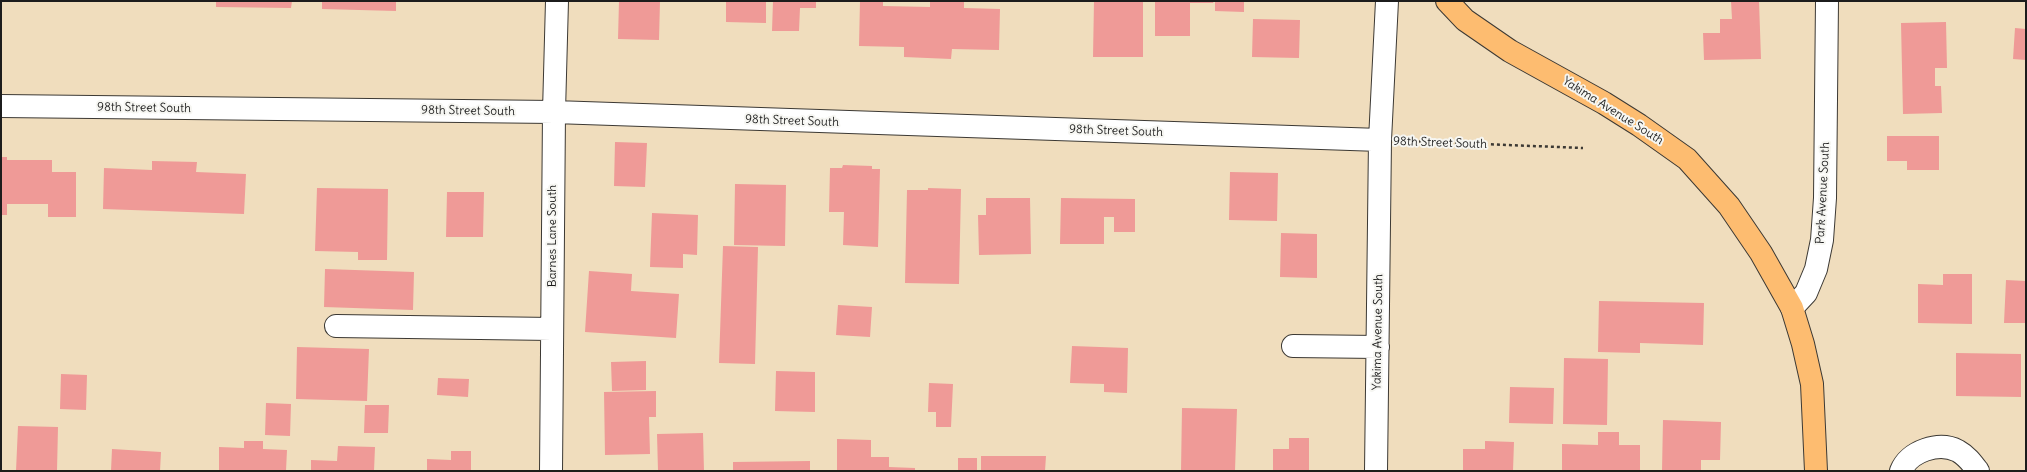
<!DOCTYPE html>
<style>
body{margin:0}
#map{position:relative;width:2027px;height:472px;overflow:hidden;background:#f0ddbd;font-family:Delius,sans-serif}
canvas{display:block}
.frame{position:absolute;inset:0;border:2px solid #1c1c1c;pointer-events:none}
</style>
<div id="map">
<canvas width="2027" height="472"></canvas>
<div class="frame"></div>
</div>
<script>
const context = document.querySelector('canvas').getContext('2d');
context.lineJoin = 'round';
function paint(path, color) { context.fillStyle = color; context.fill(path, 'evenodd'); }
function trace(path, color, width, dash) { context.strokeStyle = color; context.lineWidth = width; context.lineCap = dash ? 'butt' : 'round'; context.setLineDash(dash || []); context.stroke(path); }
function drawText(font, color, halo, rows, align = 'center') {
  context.font = font + ' Delius,sans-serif'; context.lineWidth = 4; context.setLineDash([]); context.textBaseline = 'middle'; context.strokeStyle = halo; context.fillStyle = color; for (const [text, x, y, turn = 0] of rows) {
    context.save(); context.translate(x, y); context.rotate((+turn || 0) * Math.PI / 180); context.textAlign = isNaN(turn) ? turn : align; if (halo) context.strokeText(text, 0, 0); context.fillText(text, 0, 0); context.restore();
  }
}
const building = new Path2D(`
 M216,1h76l-1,7 -75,-1z
 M322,1h74v10l-74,-2z
 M619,1h41l-1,39 -41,-1z
 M726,1h40v22l-40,-1z
 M773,1h43v7h-16l-1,23h-27z
 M860,1h23v5l47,1v-6h34v7l36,1 -1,41 -47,-1 -1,10 -47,-2v-10l-45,-1z
 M1094,1h49v56h-50z
 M1155,1h59l-1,2h-23v33h-35z
 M1215,1h29v11l-29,-1z
 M1731,1h28l2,58 -57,1 -1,-27h17v-14h12z
 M1253,19l47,1 -1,38 -47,-1z
 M1946,22l1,46h-12v18h6l1,27 -39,1 -2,-91z
 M2015,28l11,1v31l-13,-1z
 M1887,136h52v34h-32v-9h-20z
 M615,142l32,1 -2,44 -31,-1z
 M1,157h6v3h45v12h24v45h-28v-13h-41v11h-6z
 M152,161l45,1 -1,10 50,2 -2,40 -141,-5 1,-41 48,2z
 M843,165l29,1v3h8l-2,78 -35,-2 1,-33h-15l1,-44h12z
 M1230,172l48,1 -1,48 -48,-1z
 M735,184l51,1 -1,61 -51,-1z
 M317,188l71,1 -1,71h-29v-8l-43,-1z
 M928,188l33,1 -2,95 -54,-1 2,-93h21z
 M447,192h37l-1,45h-37z
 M986,198h44l1,56 -52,1 -1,-40h8z
 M1061,198l74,1v33h-21v-15h-10v27h-44z
 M652,213l46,2 -1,40 -14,-1v14l-33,-1z
 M1281,233l36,1v44l-37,-1z
 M723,246l35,1 -3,117 -36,-1z
 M325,269l89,3 -1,38 -89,-3z
 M589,271l43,3 -1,17 48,3 -3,44 -91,-6z
 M1943,274h29v50l-54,-1v-39l25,1z
 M2006,280l20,1v42h-22z
 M1599,301l105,2 -1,42 -63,-2v10l-42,-1z
 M838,305l34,2 -2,30 -34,-2z
 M1072,346l56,2 -1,45 -23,-1v-8l-34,-1z
 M297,347l72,2 -2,52 -71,-2z
 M1956,353l65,1v43l-65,-1z
 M1564,358l44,1 -1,66 -44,-1z
 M646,361v29l-34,1 -1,-29z
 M776,371l39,1v40l-40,-1z
 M61,374l26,1 -1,35 -26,-1z
 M438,378l31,1 -1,18 -31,-2z
 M929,383l24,1 -2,43h-15v-15h-8z
 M1510,387l44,1 -1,36 -44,-1z
 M656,391v26h-7l1,37 -45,1 -1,-63z
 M266,403l25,1 -1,32 -25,-1z
 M365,405h24l-1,28h-24z
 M1182,408l55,1 -2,62h-54z
 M1663,420l58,2 -1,38h-19v11h-39z
 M18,426l40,1 -1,44h-41z
 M1598,432h21v13h21v26h-78v-27l36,1z
 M703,433l1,38h-46l-1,-37z
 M1289,438h20v33h-36v-22h16z
 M837,439l34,1v17h18v10l26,1v3h-78z
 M244,441h19v8l24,1 -1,21h-67v-24l25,1z
 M1485,441l29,1 -1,29h-50v-22h22z
 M338,446l37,1 -1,24h-63v-11l26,1z
 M112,449l49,3 -1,19h-49z
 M451,451h20v20h-44v-12l24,1z
 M981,456h65l-1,15h-64z
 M958,458h19v13h-19z
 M810,461v10h-77v-9z`);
const path = new Path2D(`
 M1407,141l176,7`);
const minor = new Path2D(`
 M1,106l553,6 826,28
 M1792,308l14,-15 10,-24 6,-29 3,-42 2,-197
 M336,326l216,3
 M1293,346l85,1
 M551,471l3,-359 3,-111
 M1376,471l4,-331 7,-139
 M1901,471c8,-20 38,-30 57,-20 9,5 14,12 20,20`);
const major = new Path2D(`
 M1447,1l18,19 45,31 94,52 35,22 48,34 42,47 32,47 31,55 11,36 9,40 4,87`);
const streetNames = [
 ["98th Street South",144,108,1],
 ["98th Street South",468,111,1],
 ["Yakima Avenue South",1613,111,32],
 ["98th Street South",792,121,2],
 ["98th Street South",1116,131,2],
 ["98th Street South",1440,143,2],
 ["Park Avenue South",1823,193,-87],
 ["Barnes Lane South",553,236,-90],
 ["Yakima Avenue South",1378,332,-89]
];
paint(building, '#ef9a97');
trace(minor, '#3c3934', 24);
trace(major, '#3c3934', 24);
trace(path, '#3c3934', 2.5, [3, 3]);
trace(minor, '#fff', 22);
trace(major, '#fdbc70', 22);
drawText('12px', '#1c1c1c', '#f6f6f2', streetNames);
</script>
